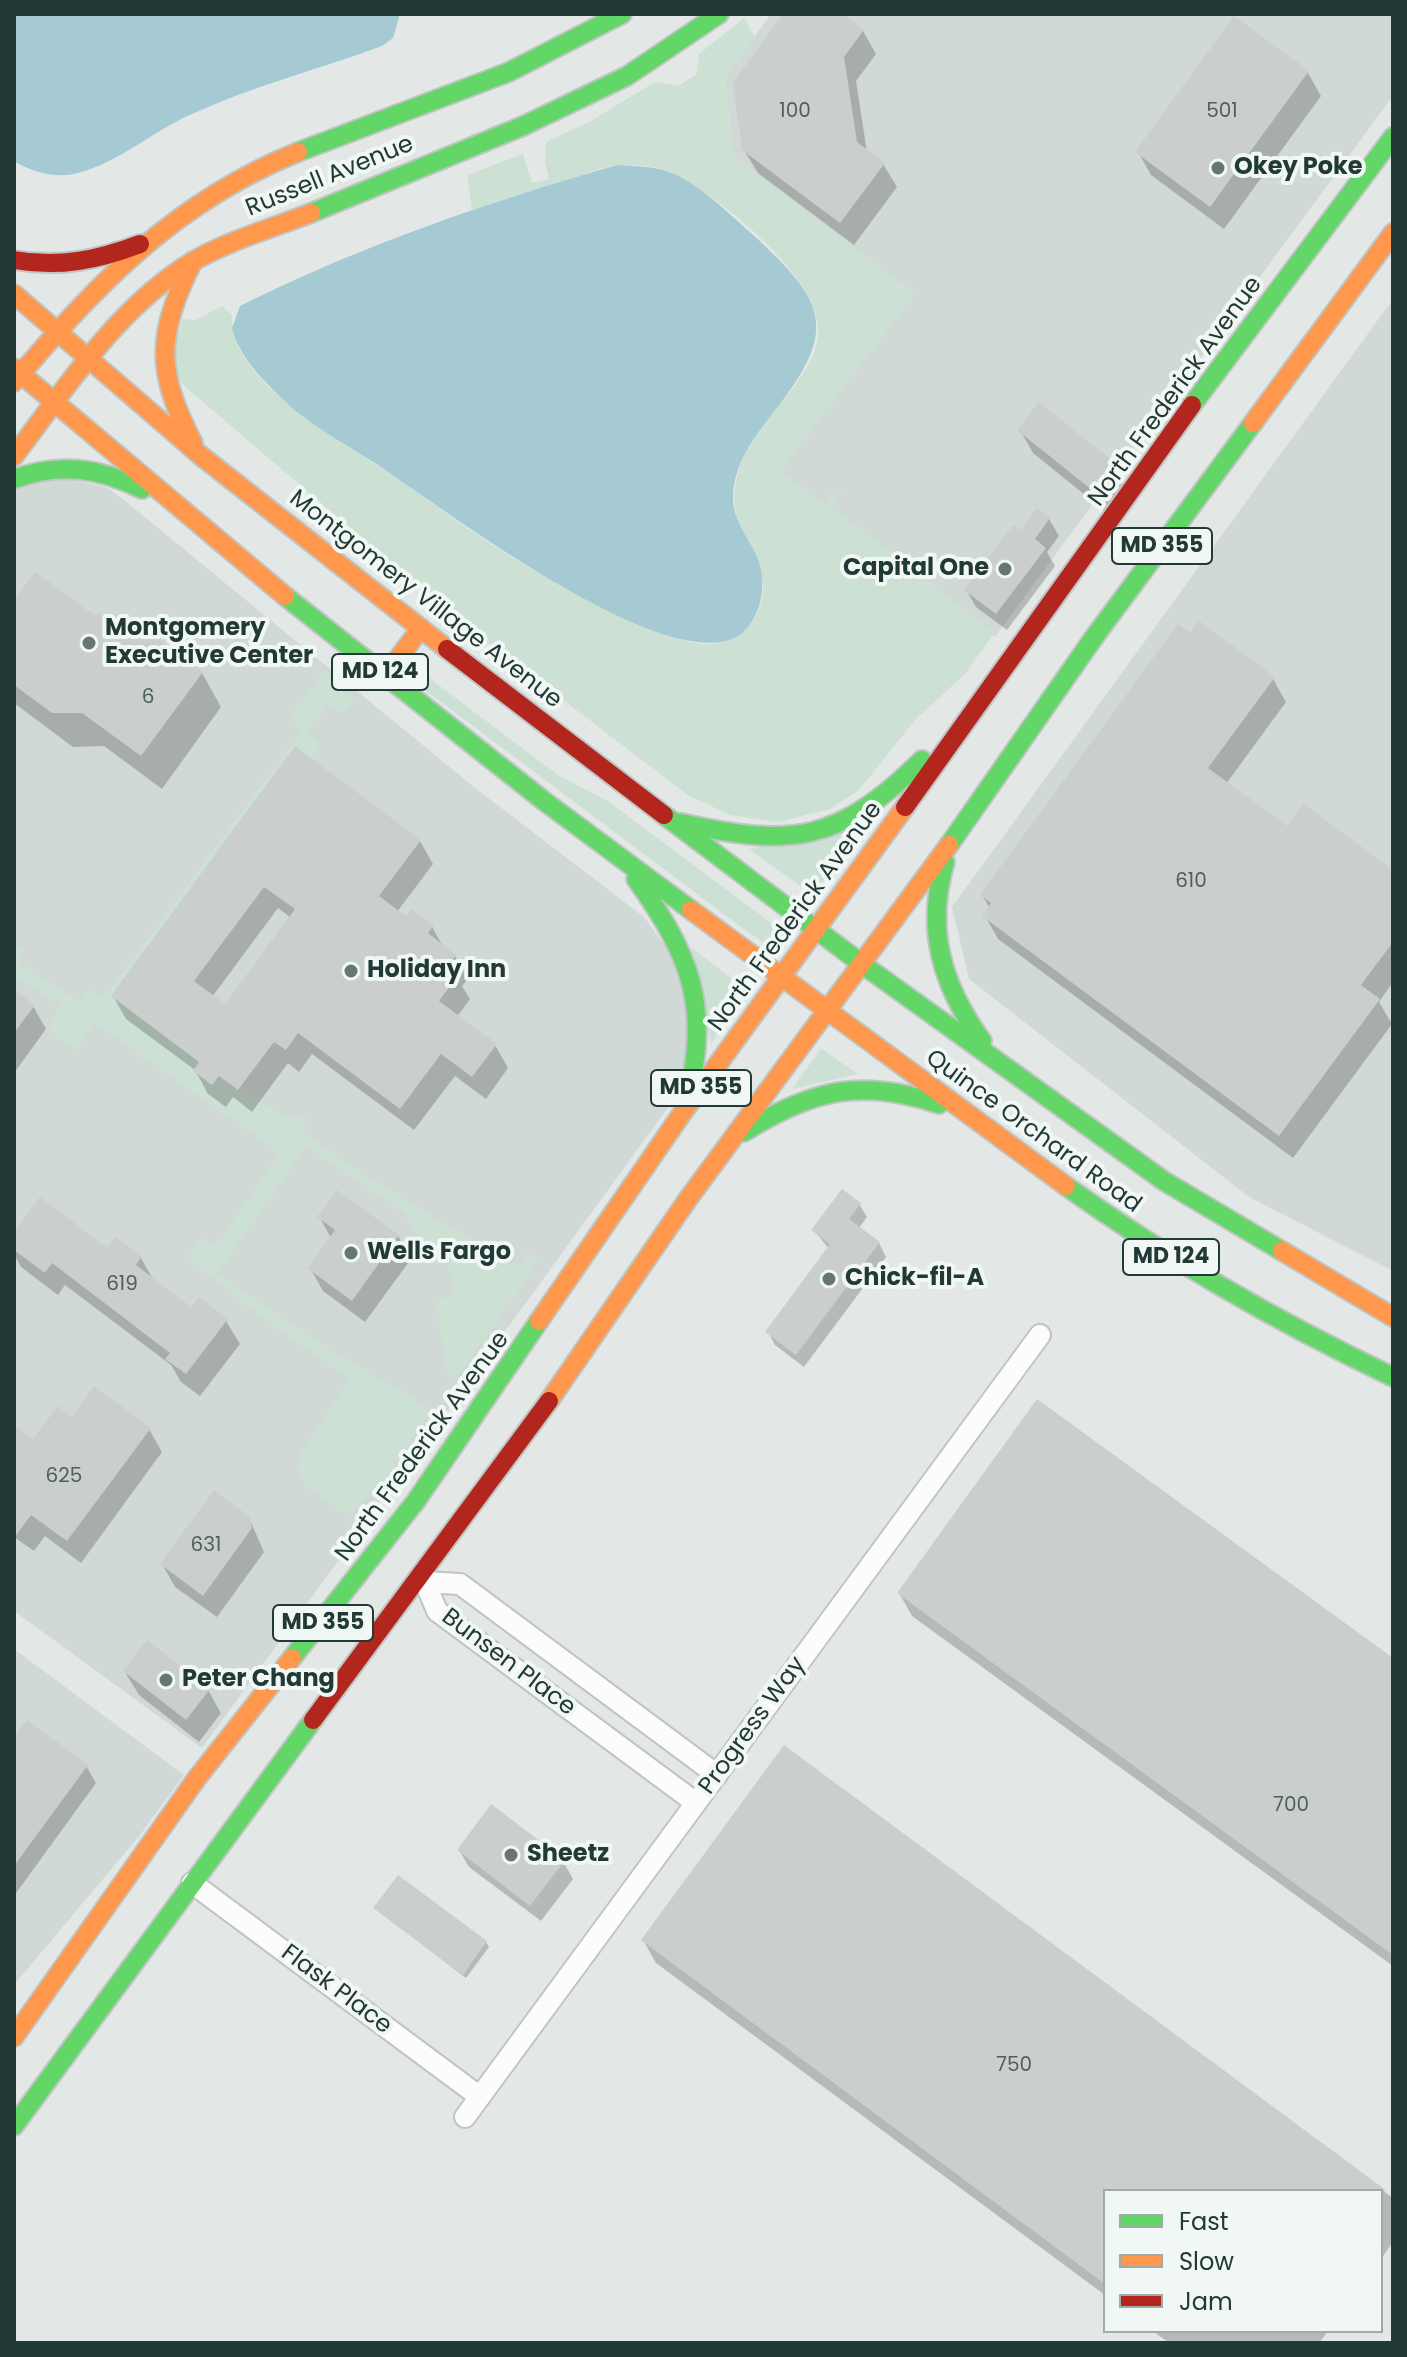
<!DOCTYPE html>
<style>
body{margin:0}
#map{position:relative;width:1407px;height:2357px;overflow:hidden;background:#e3e8e6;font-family:Poppins,sans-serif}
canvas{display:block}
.frame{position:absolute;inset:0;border:16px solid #223a35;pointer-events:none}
.legend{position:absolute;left:1103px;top:2189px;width:280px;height:144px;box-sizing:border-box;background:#f1f7f5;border:2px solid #9eaba8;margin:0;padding:10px 14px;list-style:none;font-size:24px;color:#223a35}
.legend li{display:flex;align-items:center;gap:16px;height:40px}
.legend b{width:40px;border:2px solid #9eaba8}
</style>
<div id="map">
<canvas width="1407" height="2357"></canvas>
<div class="frame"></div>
<ul class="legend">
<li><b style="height:10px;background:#63d668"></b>Fast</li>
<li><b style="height:10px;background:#ff974d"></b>Slow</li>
<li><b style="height:10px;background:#b3261e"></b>Jam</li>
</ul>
</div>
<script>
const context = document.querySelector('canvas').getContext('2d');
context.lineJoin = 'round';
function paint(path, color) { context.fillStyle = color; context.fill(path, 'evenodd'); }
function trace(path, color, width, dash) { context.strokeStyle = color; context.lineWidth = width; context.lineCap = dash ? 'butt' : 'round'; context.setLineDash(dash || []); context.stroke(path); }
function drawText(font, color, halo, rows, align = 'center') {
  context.font = font + ' Poppins,sans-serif'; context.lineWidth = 8; context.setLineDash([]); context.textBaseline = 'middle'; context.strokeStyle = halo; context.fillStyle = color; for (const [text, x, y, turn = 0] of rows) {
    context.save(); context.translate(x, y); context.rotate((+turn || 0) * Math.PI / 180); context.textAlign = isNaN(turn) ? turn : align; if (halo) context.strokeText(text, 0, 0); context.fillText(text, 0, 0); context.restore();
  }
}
const built = new Path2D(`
 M771,14h622v82l-398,541 -215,-166 134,-177 -181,-138 -8,-79z
 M1393,299v972l-144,-74 -280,-218 -17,-72z
 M52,475l56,13 16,12 350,287 170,130 33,45 14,62 -11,67 -478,657 -188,-137v-1124z
 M14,1649l170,126 -44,60 -126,150z`);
const green = new Path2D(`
 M744,18l11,19 -30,40 8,79 181,138 -133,177 43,33 14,-17 5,3 -12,16 164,126 -30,42 -50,46 -56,70 -29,19 -52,13 -48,-7 -42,-20 -217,-165 2,-3 -7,-6 -3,2 -18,-14 -264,-226 -8,-28 9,-36 14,1 26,-14 10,9c-5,70 126,134 175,170 78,58 158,110 249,145 15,6 38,16 54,14 18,-2 38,-11 46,-28 18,-36 -2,-56 -15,-85 -9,-19 -8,-43 -2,-62 12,-48 72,-83 79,-132 8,-55 -98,-140 -143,-163 -14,-7 -39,-10 -55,-9 -13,0 -28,7 -41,11 -36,11 -72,22 -107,34l-5,-35 56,-21 9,29 17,-4 -4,-17 1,-20 43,-20 66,-40 23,4 18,-11 3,-21z
 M325,670l29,32 -11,10 -15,-8 -21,28 11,9 2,5 -9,12 -16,-11 -184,249 88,66 -6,9 19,14 7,-9 70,43 21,-5 -9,16 51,37 164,100 11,-13 11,7 -27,42 -4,-2 -5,8 3,3 -46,62 -7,5 -6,-9 -9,-65 2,-6 14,-3 -5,-37 -18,1 -25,-47 -99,-67 -89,128 115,77 98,57 -4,11c-18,25 -47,77 -73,90v6l-15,-5 -32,-24 -9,-19 6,-18 47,-70 -80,-56 -82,-65 13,-20 14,9 65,-94 -185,-130 -20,27 -27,-21 13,-24 -47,-30v-21l7,-8 3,5 -6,12 63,39 9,-13 14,8 197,-265 -12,-14z
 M420,676l8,1 130,98 51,27 161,120 8,12 -2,11 -7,1 -28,-19 -320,-240 -3,-6z
 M861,828l-48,67 -64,-46z
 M691,947l55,43 -35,54z
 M822,1049l36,25 -66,15 28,-39z`);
const water = new Path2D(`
 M14,14h386l-7,24 -11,8c-63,23 -129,40 -190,68 -39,17 -72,48 -114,59 -20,6 -47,-1 -64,-12z
 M617,165c17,1 39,1 55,8 29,12 56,40 79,60 79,72 88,98 18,185 -18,23 -34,46 -36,77 -1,25 15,41 24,62 11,24 5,64 -19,79 -70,42 -289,-123 -350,-164 -31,-22 -70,-41 -98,-66 -23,-22 -50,-46 -58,-78l8,-22c120,-60 248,-104 377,-141z`);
const shadow = new Path2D(`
 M786,14h54l23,17 13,23 -20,27 11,71 16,12 14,23 -43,58 -96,-72 -14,-23z
 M1308,73l13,23 -97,133 -73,-54 -13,-23z
 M1020,430l92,33 13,23 -19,26 -73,-59z
 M1049,519l10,17 -12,16 8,14 -48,64 -31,-23 -10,-17 54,-57z
 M14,604l79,13 109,56 19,34 -59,82 -58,-43 -31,1 -59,-44z
 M1273,679l13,23 -60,82 61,45 106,43v110l-14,20 13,22 -99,134 -295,-219 -13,-23 5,-7 -8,-14z
 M296,749l124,92 13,23 -36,48 35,15 12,21 11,8 13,23 -6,7 8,13 -13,18 38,28 13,23 -22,31 -31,-23 -41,54 -102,-76 -13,18 -11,-9 -36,49 -19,-15 -7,10 -18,-13 -13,-24 -69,-51 -13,-23zM278,908l13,10 -66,88 -13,-9z
 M14,992l19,14 13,23 -32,44z
 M859,1204l8,13 -8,11 20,15 7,14 -82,110 -29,-22 -7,-13 61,-83 -15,-19z
 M320,1218l78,18 13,23 -46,63 -42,-31 -13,-23 21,-30z
 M14,1236l127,22 13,23 38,28 34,12 14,23 -40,52 -19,-14 -10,-17 -106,-80 -7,10 -37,-28 -7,-13z
 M72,1420l77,9 13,23 -81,111 -36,-27 -11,15 -20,-14v-107l20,12z
 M249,1518l15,34 -47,65 -42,-30 -13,-23z
 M899,1593l494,68v305l-481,-350z
 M125,1672l83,18 13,23 -22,29 -60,-47z
 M14,1742l72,24 10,17 -82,113z
 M784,1748l609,450v44l-12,17v-68h-276v104l-449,-332 -13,-23z
 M459,1850l104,11 10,18 -32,42 -72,-54z
 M376,1909l110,33 3,5 -23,31z
 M1153,2331h175l-9,12h-150z`);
const building = new Path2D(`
 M783,14h60l21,16 -20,27 13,85 28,21 -45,60 -98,-73 -9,-67z
 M1234,16l75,55 -99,136 -75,-55z
 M1039,402l75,60 -22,28 -75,-60z
 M1037,508l13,10 -15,21 11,9 -50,66 -32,-24 49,-65 7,5z
 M35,572l59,43 30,-1 79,58 -62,84 -59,-43h-30l-38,-28v-85z
 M1199,621l76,56 -67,91 79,58 17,-22 89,66v72l-32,43 19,14 -101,137 -297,-220 9,-13 -11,-8 198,-271 12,9z
 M295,746l126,94 -42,56 27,20 5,-7 23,16 -6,8 28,22 -9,12 11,8 -19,26 58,43 -25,33 -31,-23 -41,55 -102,-76 -12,17 -12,-8 -36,48 -19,-14 -7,9 -19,-14 6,-9 -88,-66zM264,887l31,22 -70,95 -31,-23z
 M14,990l21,15 -21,28z
 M842,1189l19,14 -12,16 31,23 -84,113 -31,-23 65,-88 -19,-14z
 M337,1190l62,45 -47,66 -45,-33 28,-38 -18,-13z
 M40,1197l67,51 9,-11 26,19 -6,9 55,42 8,-10 29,22 -42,55 -21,-15 5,-6 -118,-90 -7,10 -31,-23v-18z
 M94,1386l57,42 -84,113 -36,-26 -17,23v-113l19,14 25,-33 14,11z
 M1037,1399l356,259v297l-496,-362z
 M214,1490l36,27 2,11 -49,68 -43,-32z
 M147,1640l63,49 -24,31 -63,-49z
 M27,1720l61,45 -74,101v-128z
 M784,1745l603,446h-282v93l-464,-344z
 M491,1804l74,56 -35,46 -73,-56z
 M398,1875l89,66 -24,34 -90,-67z`);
const street = new Path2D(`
 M696,1803l-259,-192 -12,-29 35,2 257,191
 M192,1883l288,214
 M465,2117l575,-782`);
const fast = new Path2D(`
 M298,152l211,-80 113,-58
 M311,213l212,-87 104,-50 92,-62
 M1192,405l201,-268
 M14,479c45,-17 85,-11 128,10
 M285,596l259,205 147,109
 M664,815l198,149 302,217 118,70
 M681,823c113,25 157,19 241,-63
 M949,845l146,-209 158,-213
 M945,862c-20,68 -3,123 37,179
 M636,879c54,76 74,125 52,218
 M744,1132c69,-43 117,-54 195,-28
 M1066,1186c103,74 212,136 327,191
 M292,1658l124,-157 123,-180
 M14,2126l299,-406`);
const slow = new Path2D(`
 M193,261c-36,73 -38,109 0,182
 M14,294l186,161 247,194
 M14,368l271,228
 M14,382c84,-99 161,-180 284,-230
 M1253,423l140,-190
 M14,456c52,-68 103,-148 178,-194 35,-21 81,-34 119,-49
 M385,676l36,-48
 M691,910l375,276
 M1282,1251l111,66
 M539,1321l144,-209 222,-305
 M549,1401l139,-202 261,-354
 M14,2037l183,-259 95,-120`);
const jam = new Path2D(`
 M14,260c45,8 84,0 126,-16
 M447,649l217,166
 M905,807l287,-402
 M313,1720l236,-319`);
const markers = [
 [1218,168,8,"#667773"],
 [1005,569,8,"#667773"],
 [89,643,8,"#667773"],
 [351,971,8,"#667773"],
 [351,1253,8,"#667773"],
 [829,1279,8,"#667773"],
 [166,1680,8,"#667773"],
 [511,1855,8,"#667773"]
];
const numberNames = [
 ["100",795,112],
 ["501",1222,112],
 ["6",148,698],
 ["610",1191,882],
 ["619",122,1285],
 ["625",64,1477],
 ["631",206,1546],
 ["700",1291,1806],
 ["750",1014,2066]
];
const shields = [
 [1162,546,100],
 [380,672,96],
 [701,1088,100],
 [1171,1257,96],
 [323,1623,100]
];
const shieldNames = [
 ["MD 355",1162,546],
 ["MD 124",380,672],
 ["MD 355",701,1088],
 ["MD 124",1171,1257],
 ["MD 355",323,1623]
];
const poiNames = [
 ["Okey Poke",1234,168],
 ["Capital One",989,569,"right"],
 ["Montgomery",105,629],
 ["Executive Center",105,657],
 ["Holiday Inn",367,971],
 ["Wells Fargo",367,1253],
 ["Chick-fil-A",845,1279],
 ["Peter Chang",182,1680],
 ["Sheetz",527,1855]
];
const streetNames = [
 ["Russell Avenue",330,177,-22],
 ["North Frederick Avenue",1176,392,-54],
 ["Montgomery Village Avenue",425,600,38],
 ["North Frederick Avenue",796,917,-54],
 ["Quince Orchard Road",1033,1132,36],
 ["North Frederick Avenue",423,1447,-54],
 ["Bunsen Place",508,1663,37],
 ["Progress Way",753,1726,-54],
 ["Flask Place",336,1990,37]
];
paint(built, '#d1d9d6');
paint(green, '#cde0d4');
paint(water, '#a6cad4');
paint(shadow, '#0003');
paint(building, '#cacfcd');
trace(street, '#c0c5c3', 24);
trace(fast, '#bfc5c3', 22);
trace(slow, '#bfc5c3', 22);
trace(jam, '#bfc5c3', 22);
trace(street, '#fbfcfb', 20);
trace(fast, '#63d668', 18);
trace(slow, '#ff974d', 18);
trace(jam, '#b3261e', 18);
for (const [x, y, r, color] of markers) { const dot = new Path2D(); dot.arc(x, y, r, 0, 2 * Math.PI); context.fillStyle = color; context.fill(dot); trace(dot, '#f1f7f5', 3); }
drawText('20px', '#4d605c', null, numberNames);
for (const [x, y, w] of shields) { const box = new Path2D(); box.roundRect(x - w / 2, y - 18, w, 36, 6); context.fillStyle = '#f1f7f5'; context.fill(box); trace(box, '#223a35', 2); }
drawText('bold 22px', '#223a35', null, shieldNames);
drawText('bold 24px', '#223a35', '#f1f7f5', poiNames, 'left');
drawText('24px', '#223a35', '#f1f7f5', streetNames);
</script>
